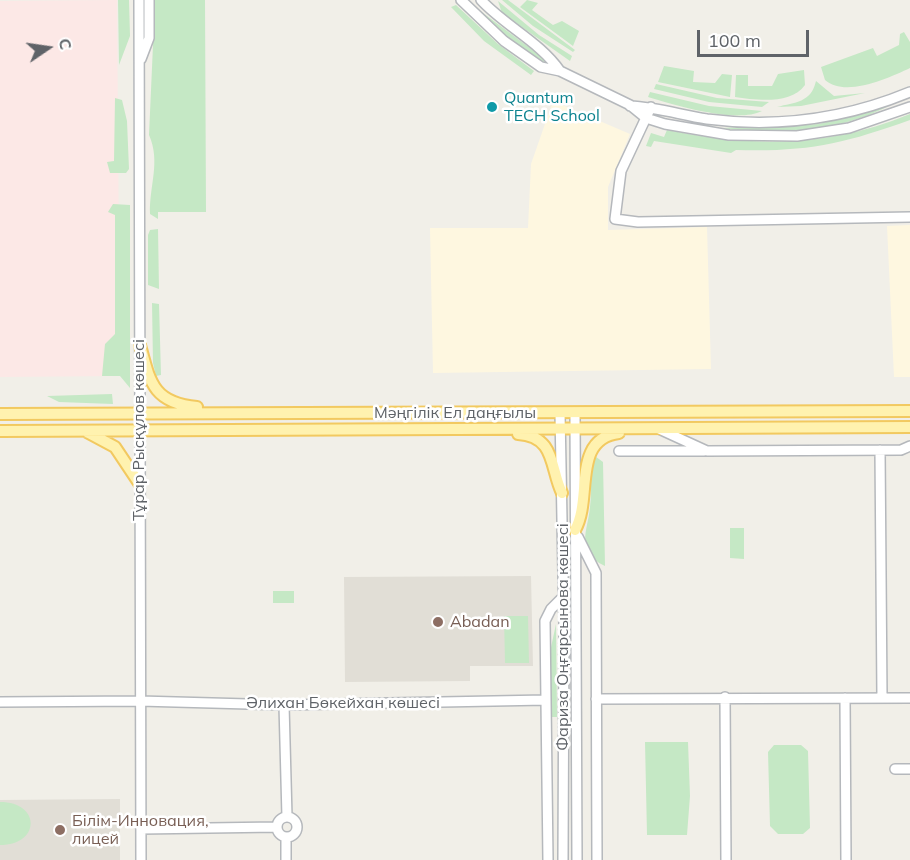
<!DOCTYPE html>
<meta charset="utf-8">
<style>
body{margin:0}
#map{position:relative;width:910px;height:860px;overflow:hidden;background:#f1efe8;font-family:Mulish,sans-serif}
canvas{display:block}
.north{position:absolute;left:18px;top:18px;width:60px;height:60px;-webkit-text-stroke:4px #fff;paint-order:stroke;rotate:77deg;font-size:16px;font-weight:700;line-height:24px;text-align:center;color:#5f6368}
.north::after{content:'';display:block;margin:auto;width:21px;height:27px;background:#5f6368;clip-path:polygon(50% 0,100% 100%,50% 72%,0 100%)}
.scale{position:absolute;left:697px;top:30px;width:112px;height:27px;box-sizing:border-box;border:3px solid #5f6368;border-top:0;padding-left:8px;font-size:18px;line-height:21px;white-space:nowrap;color:#5f6368;-webkit-text-stroke:4px #fff;paint-order:stroke}
</style>
<div id="map">
<canvas width="910" height="860"></canvas>
<div class="north">С</div>
<div class="scale">100 m</div>
</div>
<script>
const context = document.querySelector('canvas').getContext('2d');
context.lineJoin = 'round';
function paint(path, color) { context.fillStyle = color; context.fill(path, 'evenodd'); }
function trace(path, color, width, dash) { context.strokeStyle = color; context.lineWidth = width; context.lineCap = dash ? 'butt' : 'round'; context.setLineDash(dash || []); context.stroke(path); }
function drawText(font, color, halo, rows, align = 'center') {
  context.font = font + ' Mulish,sans-serif'; context.lineWidth = 5; context.setLineDash([]); context.textBaseline = 'middle'; context.strokeStyle = halo; context.fillStyle = color; for (const [text, x, y, turn = 0] of rows) {
    context.save(); context.translate(x, y); context.rotate((+turn || 0) * Math.PI / 180); context.textAlign = isNaN(turn) ? turn : align; if (halo) context.strokeText(text, 0, 0); context.fillText(text, 0, 0); context.restore();
  }
}
const commercial = new Path2D(`
 M553,101l77,33 -22,53v43l99,-3 4,142 -278,4 -3,-145h98l3,-64z
 M910,225v152h-16l-7,-151z`);
const education = new Path2D(`
 M531,576l2,90h-63v15l-125,1 -1,-105z
 M120,799v61h-120v-60z`);
const medical = new Path2D(`
 M117,0l3,376 -120,1v-376z`);
const green = new Path2D(`
 M118,0h11l1,36 -11,29z
 M155,0h50l1,212h-48v7l-8,-5c-1,-28 11,-52 -1,-79z
 M502,0h6l67,50 -2,2 -40,-26z
 M527,0l11,3 -6,7 21,15 9,-4 17,10 -6,15 -53,-39z
 M498,1l41,34 33,21 -2,5 -68,-48z
 M456,5l42,39 36,27 -3,4 -47,-34 -33,-34z
 M479,10l67,50 -3,4 -44,-33z
 M904,32l6,10v26c-21,10 -65,30 -85,12l-4,-13 52,-19 4,8 22,-11 1,-11z
 M664,66l30,5 -1,11 22,1 7,-9 10,1 -2,22 -72,-15z
 M804,70l1,15c-14,20 -49,15 -70,12l1,-22h12v11h24l6,-12z
 M816,81l18,15 31,-3 -64,13 -24,1c18,-5 34,-4 39,-26z
 M656,84l61,14 52,4 -7,5 -53,-5 -55,-13z
 M650,92l59,14 53,5c-26,13 -87,-6 -114,-14z
 M115,98l7,2 5,21 2,48 -3,4h-16l-3,-11 7,-1z
 M889,106c-52,26 -111,30 -168,22l98,-4z
 M910,114v6c-67,24 -102,32 -174,30l-5,3 -77,-12 -3,6 -5,-1 5,-13 13,4 3,-7c83,17 163,18 243,-16z
 M113,204l17,1v183l-10,-12h-18l3,-32 10,-10v-119l-7,-3z
 M158,229l1,60 -11,-4v-50l2,-5z
 M152,303l7,1 2,71 -5,1 -3,-13z
 M112,394l1,10 -54,-2 -12,-6z
 M592,454l11,8 2,104c-31,-15 -17,-35 -15,-59 2,-17 0,-35 2,-53z
 M730,528h14v31l-14,-1z
 M273,591h21v12h-21z
 M504,616h24l1,47h-24z
 M556,624l1,93h-7v-65z
 M645,742h43l2,54 -3,39h-40z
 M774,745h27l7,6 2,77 -7,6h-25l-8,-8 -2,-74z
 M0,802c41,0 41,43 0,43z`);
const minor = new Path2D(`
 M139,0l2,860
 M461,0l43,41 37,26 19,4 70,34 16,13 19,6 64,11 68,1 52,-8 61,-21
 M481,0c24,26 59,42 79,71
 M141,59l8,-21v-38
 M630,106c27,1 51,9 77,13 70,9 138,0 203,-27
 M651,107l-30,64 -6,48 23,3 272,-5
 M560,413l4,214 -1,233
 M575,413l2,447
 M659,429l48,22 194,-1 9,-4
 M880,450l2,248
 M619,451h85
 M578,537l18,36 1,287
 M725,697l1,163
 M845,698l1,162
 M596,699l314,-1
 M0,702l140,-1 144,4 262,-5
 M284,705l3,112
 M895,769h15
 M277 827a10 10 0 1 1 20 0a10 10 0 1 1-20 0Z
 M141,829l136,-2
 M286,838v22
 M548,860l-3,-239 6,-12 13,-13`);
const major = new Path2D(`
 M140,345c10,37 13,58 57,62
 M0,414l910,-3
 M0,431l910,-4
 M87,432l28,15 24,36
 M518,434c38,2 32,35 44,59
 M575,530c18,-32 -4,-91 44,-97`);
const markers = [
 [492,107,6,"#0f9aa8"],
 [438,622,6,"#8d6e63"],
 [60,830,6,"#8d6e63"]
];
const cultureNames = [
 ["Quantum",504,98],
 ["TECH School",504,116]
];
const streetNames = [
 ["Мәңгілік Ел даңғылы",455,413],
 ["Тұрар Рысқұлов көшесі",139,430,-90],
 ["Фариза Оңғарсынова көшесі",563,637,-90],
 ["Әлихан Бөкейхан көшесі",343,703]
];
const educationNames = [
 ["Abadan",450,622],
 ["Білім-Инновация,",72,821],
 ["лицей",72,839]
];
paint(commercial, '#fef7e0');
paint(education, '#e1ded6');
paint(medical, '#fce8e6');
paint(green, '#c5e8c5');
trace(minor, '#b5b8bc', 12);
trace(major, '#f2c960', 14);
trace(minor, '#fff', 9);
trace(major, '#fff2af', 10);
for (const [x, y, r, color] of markers) { const dot = new Path2D(); dot.arc(x, y, r, 0, 2 * Math.PI); context.fillStyle = color; context.fill(dot); trace(dot, '#fff', 2); }
drawText('16px', '#0d838f', '#fff', cultureNames, 'left');
drawText('16px', '#5f6368', '#fff', streetNames);
drawText('16px', '#785e54', '#fff', educationNames, 'left');
</script>
